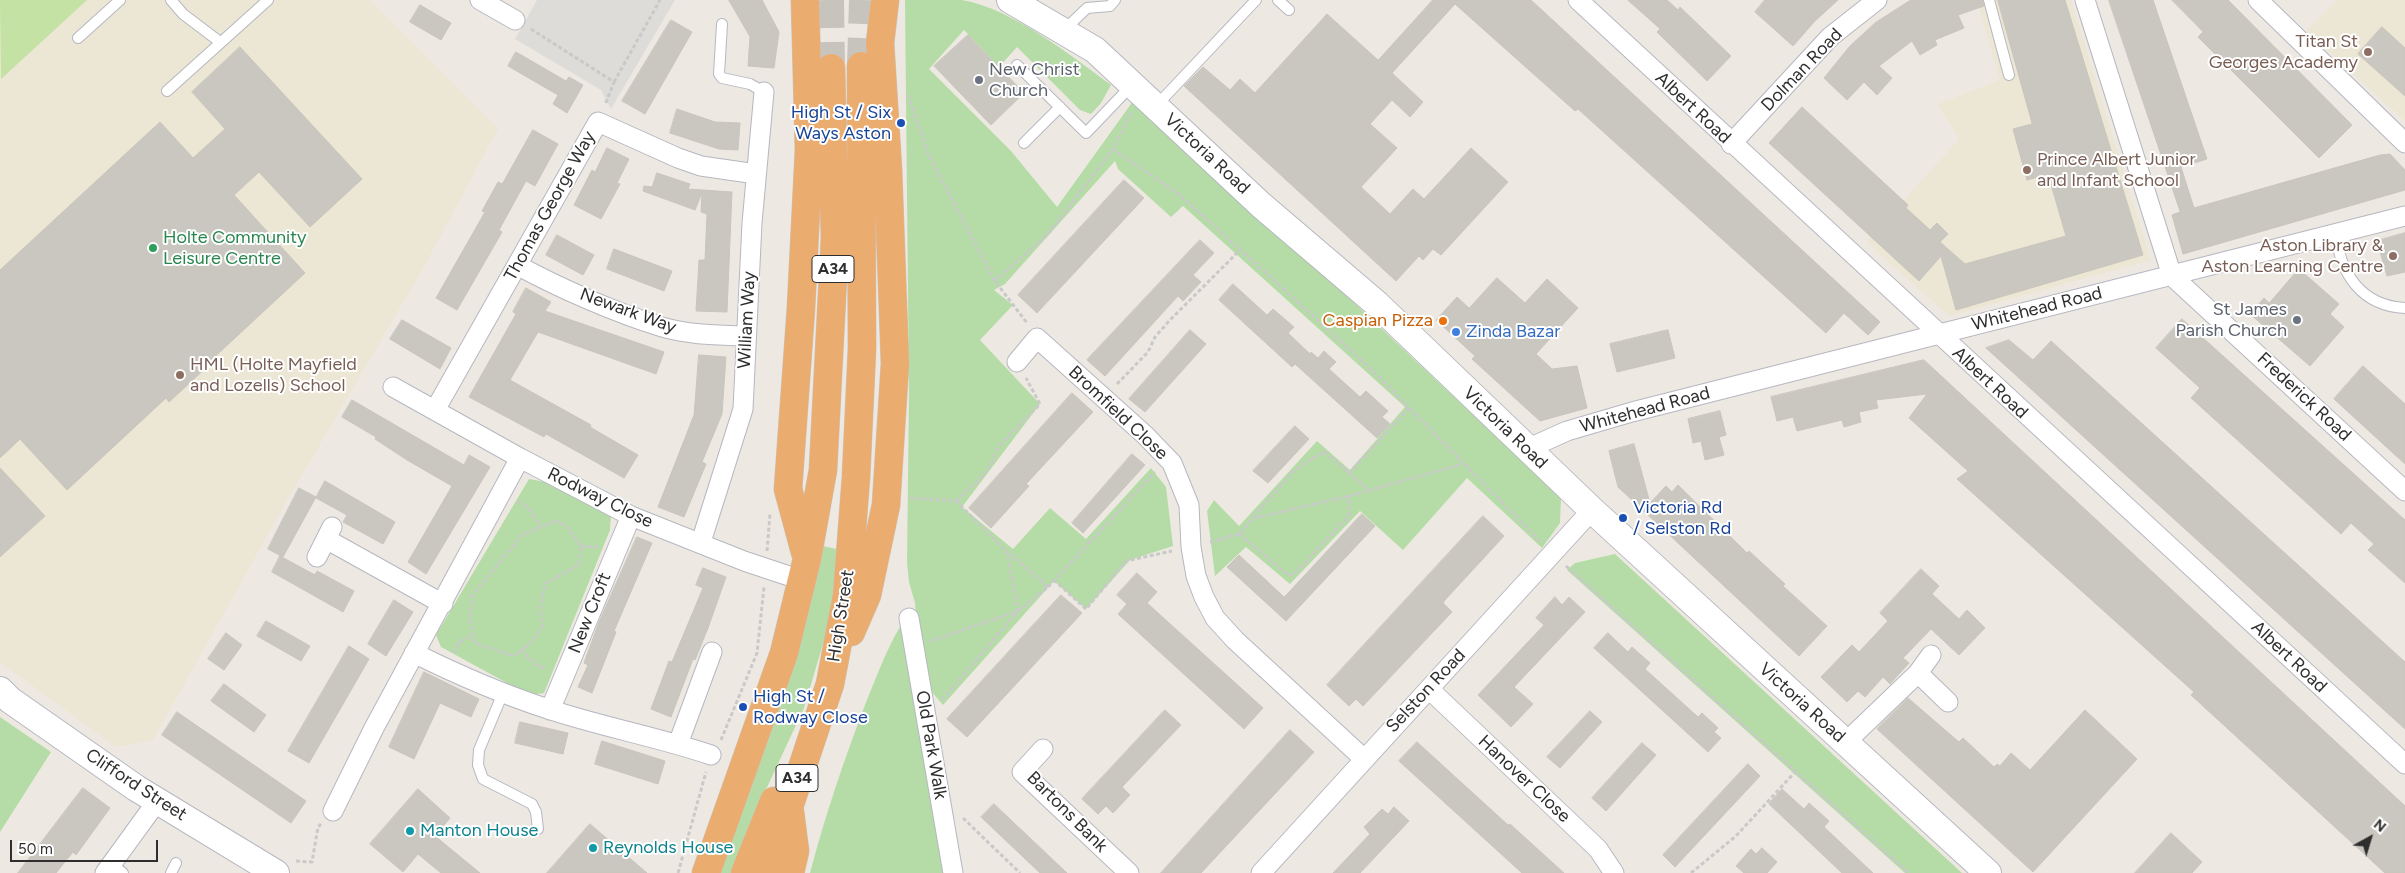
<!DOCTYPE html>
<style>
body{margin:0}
#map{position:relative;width:2405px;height:873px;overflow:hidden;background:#ede9e2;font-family:Figtree,sans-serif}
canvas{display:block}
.north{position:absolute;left:2345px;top:813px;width:50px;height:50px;-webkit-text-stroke:4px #fff;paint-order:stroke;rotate:39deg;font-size:14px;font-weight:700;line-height:20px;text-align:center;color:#2e2e2e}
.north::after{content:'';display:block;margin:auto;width:18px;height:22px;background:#2e2e2e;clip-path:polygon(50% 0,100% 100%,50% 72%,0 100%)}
.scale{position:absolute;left:10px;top:840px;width:148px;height:22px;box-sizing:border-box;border:2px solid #2e2e2e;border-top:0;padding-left:6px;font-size:15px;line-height:18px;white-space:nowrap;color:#2e2e2e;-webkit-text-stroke:4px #fff;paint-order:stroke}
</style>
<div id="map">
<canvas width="2405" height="873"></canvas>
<div class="north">N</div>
<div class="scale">50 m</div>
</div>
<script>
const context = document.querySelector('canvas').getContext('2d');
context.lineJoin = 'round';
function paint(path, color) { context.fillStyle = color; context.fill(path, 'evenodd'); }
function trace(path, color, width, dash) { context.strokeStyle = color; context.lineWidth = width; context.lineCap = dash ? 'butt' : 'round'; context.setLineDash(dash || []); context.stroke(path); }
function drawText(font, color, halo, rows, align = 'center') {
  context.font = font + ' Figtree,sans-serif'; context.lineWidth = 4; context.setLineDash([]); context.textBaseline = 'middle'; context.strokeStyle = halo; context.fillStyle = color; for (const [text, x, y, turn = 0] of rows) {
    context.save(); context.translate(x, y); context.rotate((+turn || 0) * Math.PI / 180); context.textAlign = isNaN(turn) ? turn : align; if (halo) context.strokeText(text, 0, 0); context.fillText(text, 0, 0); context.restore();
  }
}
const education = new Path2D(`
 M0,0h370l128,129 -73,136 -140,239 -132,236 -37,7 -116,-85z
 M1977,0h94l80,260 -202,56 -83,-74 93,-103 -21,-35 62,-24z
 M2337,0h68v121l-99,-90z`);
const green = new Path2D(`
 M905,0c18,0 39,0 57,0 51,9 108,55 149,85l-10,18 -10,11 -11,-4 -63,-63 -18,20 -35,-37 -35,39 82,82 46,56 79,-110 425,401 -1,25 -18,25 -75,-70 -64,72 -43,-39 -70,73 -44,-37 -31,29 -8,-65 7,-11 25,26 78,-85 33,29 55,-63 -222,-201 -12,11 -53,-48 -3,-8 -110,123 -11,6 19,15 -33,35 60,64 -78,103 51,42 37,-41 36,31 65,-71 15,19 7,59 -43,14 -44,49 -32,-28 -111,124 -12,-14 -14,-64 -2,-24 -6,-21 -2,-19 2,-172z
 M529,479l22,4 60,32 -1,15 -66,163 -15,2 -88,-48 -5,-12z
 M823,546l18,4 -13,77 -24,81 -42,90 -29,75h-13z
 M1615,554l347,319h-57l-338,-303 8,-7z
 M901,625l42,248h-133c15,-57 34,-113 55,-168 11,-27 21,-55 36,-80z
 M0,717l51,35 -51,80z`);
const pitch = new Path2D(`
 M0,0h87l-86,79z`);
const plaza = new Path2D(`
 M537,0h138l-64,109 -10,-19 -86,-51z`);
const building = new Path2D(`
 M729,0h33l17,32 -5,36 -26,-2 2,-29z
 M1433,0h98l349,322 -12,13 -24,-22 -18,20 -248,-224 -3,2 -120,-107 -63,69 31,29 -13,15 -18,-17 -22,24 27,24 -36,39 29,27 23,-25 11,10 47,-51 37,34 -67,73 -8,-6 -10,11 -4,-4 -23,25 -212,-195 19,-19 27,23 10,-11 15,14 72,-79 51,46z
 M1628,0h39l11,10 2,-3 51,49 -24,25 -50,-49 3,-3z
 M1765,0h73l-23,21 -22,25 -38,-34z
 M1911,0h71l2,6 -26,9 6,13 -29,12 2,5 -17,10 -8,-14 -33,25 13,12 -15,17 -13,-13 -17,18 -23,-22 26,-32 25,-23z
 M1998,0h67l78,255 -187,55 -15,-54 -22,25 -150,-138 33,-36 106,98 -2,3 24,22 7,-7 11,11 -8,8 25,22 101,-28 -18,-62 -21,6 -14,-51 19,-5z
 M2109,0h44l54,159 -26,8 13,41 186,-53 10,-1 15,16v20l-222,64 -11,-39 8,-3z
 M2172,0h56l124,125 -33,33 -121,-121 5,-5z
 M420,5l31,18 -10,17 -31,-18z
 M671,20l21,12 -47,82 -23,-13z
 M2382,27l23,21v48l-47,-42z
 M968,35l56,58 -33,32 -57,-59z
 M240,47l122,132 -52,48 -51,-55 -25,23 71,78 -97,90 1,2 -40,37 -3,-4 -99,92 -47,-51 -20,19v-188l160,-148 33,36 32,-29 -33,-37z
 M516,52l50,29 3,-4 14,8 -16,28 -14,-9 5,-9 -50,-29z
 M677,109l38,13 25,1 -2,27 -19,-1 -49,-16z
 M533,130l25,14 -23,42 -9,-5 -27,49 3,2 -45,78 -21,-12 49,-86 -3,-1 16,-29 4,2z
 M607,148l22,11 -12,24 3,1 -19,35 -27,-14 18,-35 3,2z
 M657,173l33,11 -2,5 44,3 -5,120 -31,-1 3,-51h6l2,-46 -6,-2 1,-19 -7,17 -52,-19 1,-5 8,1z
 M1124,180l20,18 -107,115 -19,-18z
 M2405,233v39l-18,4 -10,-35z
 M557,235l37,20 -11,20 -37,-20z
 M1200,240l14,13 -21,22 8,7 -18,19 -5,-5 -73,80 -18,-16z
 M614,249l58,22 -8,20 -57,-22z
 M2299,269l40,35 -9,10 14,13 -34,39 -60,-52 14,-16 5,5z
 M1497,278l28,25 22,-24 31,29 -42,46 16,15 25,-3 10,42 -47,13 -68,-62 3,-3 -39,-36 21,-23 12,11z
 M1233,284l34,31 6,-6 21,18 -6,6 22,21 1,-2 7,6 6,-7 12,11 -7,7 31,28 6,-6 22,20 -6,6 8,7 -13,14 -82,-74 -3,3 -73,-67z
 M526,288l25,14 -6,9 119,41 -8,22 -118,-42 -28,48 81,45 -1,2 48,28 -14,23 -78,-44 -2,3 -75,-40 47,-83 -3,-2z
 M2182,319l223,201v63l-37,-33 6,-6 -23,-21 -10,11 -150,-136 9,-10 -44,-40z
 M402,320l49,28 -11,21 -50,-30z
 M1190,330l16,14 -61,68 -16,-13z
 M1668,330l7,28 -58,14 -7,-28z
 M2009,340l24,20 18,-19 354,321v67l-419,-381z
 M699,355l27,2 -4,57 -20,48 4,2 -22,53 -26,-10 36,-92z
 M1924,360l481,446v67h-20l-194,-178 3,-3 -237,-213 11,-8 -59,-53 18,-24 -51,6 2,8 -19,4 2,10 -17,5 -2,-7 -45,11 -4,-14 -16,4 -6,-24z
 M2363,366l42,38v60l-71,-65z
 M1072,393l21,19 -67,72 3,2 -38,42 -22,-20z
 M352,400l112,65 5,-10 21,12 -64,107 -18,-12 44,-76 -45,-26 -32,-21 1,-2 -34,-20z
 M1720,411l6,24 -7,2 5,18 -19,5 -4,-19 -8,2 -5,-24z
 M1295,426l14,13 -41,44 -15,-12z
 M1634,444l16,59 16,-17 6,6 6,-7 69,68 2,-2 36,33 -2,2 44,40 -28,30 -181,-169 -9,-36z
 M1132,454l13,11 -62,68 -11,-10z
 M0,468l45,48 -45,41z
 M325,481l70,41 -12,22 -40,-22 4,-7 -31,-17z
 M299,488l17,9 -33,60 -15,-8z
 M1362,514l13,12 -89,95 -59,-54 12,-12 45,42z
 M1483,516l21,20 -59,64 -2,3 9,9 -89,94 -7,-7 -7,7 -22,-21z
 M637,537l15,6 -38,88 2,1 -24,61 -14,-6 10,-22 -4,-2 15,-41z
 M280,556l35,19 2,-4 37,20 -11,21 -71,-40z
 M703,568l23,9 -18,51 -13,32 -2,-1 -22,58 -20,-8 18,-48 3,1 31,-74 -7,-3z
 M1921,569l18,17 -7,8 27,25 8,-9 18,18 -26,27 -28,-26 -28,29 6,5 -19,21 -7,-7 -18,20 -7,-6 -11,11 -26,-25 31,-32 7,7 29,-31 -8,-8z
 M1137,573l20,19 -10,11 116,105 -19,21 -126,-115 9,-10 -10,-9z
 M1061,595l21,18 -115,124 -20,-18z
 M1555,597l7,8 7,-8 16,15 -71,75 19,17 -22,23 -33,-32 66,-70 -8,-7z
 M394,600l19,12 -27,44 -18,-12z
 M266,621l44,25 -9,15 -44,-25z
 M226,633l16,12 -18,25 -16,-11z
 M1608,633l20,19 4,-5 18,16 -5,6 53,48 4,-4 16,15 -4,4 7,6 -13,14 -114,-104z
 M349,646l20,13 -60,104 -21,-12z
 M424,672l55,27 -8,18 -31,-14 -26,56 -25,-12z
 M224,684l42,31 -12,17 -43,-31z
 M1908,698l51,44 4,-4 31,29 3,-3 3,2 11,-13 19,17 55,-60 52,49 -104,113 -156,-143z
 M1165,710l16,15 -59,62 8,8 -17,18 -7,-7 -8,8 -16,-15z
 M1590,711l12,11 -42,46 -13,-11z
 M177,712l129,89 -15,22 -129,-88z
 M520,722l48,11 -5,21 -48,-11z
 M1290,730l24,22 -113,121h-40z
 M602,741l63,20 -7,23 -63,-20z
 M1417,742l91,83 2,-1 54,49h-42l-123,-112z
 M1642,743l14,12 -50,56 -14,-13z
 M1748,764l12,12 -85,91 -12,-12z
 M83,788l27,20 -34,47 -3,-3 -17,21h-38z
 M418,789l32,29 -15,18 45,37h-39l-23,-19 -15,18 -33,-28z
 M1782,789l22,20 5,-6 20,18 -5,6 49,46h-31l-73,-69z
 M994,804l73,69h-27l-59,-56z
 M1394,807l15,14 -49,52h-27l37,-39 -6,-7 18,-18 6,5z
 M590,824l57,49h-100z
 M2171,833l31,29 -10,11h-57z
 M1762,848l15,14 -10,11h-23l-8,-7 15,-17 5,5z`);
const highwayTunnel = new Path2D(`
 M830,0l1,68
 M861,66l2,-66`);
const path = new Path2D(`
 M531,29l83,53 -9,23
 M614,82l46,-82
 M908,95l21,61 66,125 32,42
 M1131,113l-18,36 67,46 132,120 66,61 162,165
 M995,281l53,-47 65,-85
 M1117,384l31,-32 7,-15 15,-17 69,-69
 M1349,473l60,-65
 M910,498l46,3 51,51 11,59 -87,30
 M518,501l11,8 12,18
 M956,501l23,-21 11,-14 9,-20 41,-42 -14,-26
 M1255,518l94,-22 114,-32
 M555,521l11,4 15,21 -2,19 -33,18 -6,23 2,21 -12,17 -17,12 -38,-13 -5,-20 2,-27 50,-61z
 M1239,534l49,41 6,-1 55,-58v-20
 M1210,542l29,-8 54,-62 13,-10 19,-10 43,38
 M581,546l17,1
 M767,551l3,-37
 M1566,566l343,307
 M1054,580l32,29 40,-48 46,-10
 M1048,587l107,-115
 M521,650l17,16 9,3
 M454,653l5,-11 14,-7
 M942,700l76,-89 30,-24 -40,-35
 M721,740l36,-87 7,-66
 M963,818l57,55
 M296,861l16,1 6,-35 3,-3
 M678,873l28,-101
 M1691,873l45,-37 60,-65`);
const lane = new Path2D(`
 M171,0l12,14 37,28
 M1278,0l11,10
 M1989,0l20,75
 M722,24l-3,50 3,4 28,6 14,8
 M1064,30l23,-22 23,-2 5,-6
 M78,38l42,-38
 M1017,65l69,68 46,-48
 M167,91l101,-91
 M1156,106l100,-106
 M1024,143l36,-36
 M2336,234c4,40 26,72 69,74
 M503,693l-24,57 -1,15 5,14 49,25 4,8 2,17
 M112,864l11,9
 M171,873l5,-10`);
const street = new Path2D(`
 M480,0l35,20
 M1578,0l827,764
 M2085,0l87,276 233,215
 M2258,0l147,143
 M1731,144l99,-107 47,-37
 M517,265c42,23 99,48 145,62 27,8 56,8 83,9
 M1017,362l20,-24 108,97 27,28 17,42 2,42 5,29 8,21 11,21 20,22 128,118
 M393,387l127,71 111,58 113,45 57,19
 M435,410l163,-288 80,36 23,8 55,8
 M1527,449l40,-18 65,-19 773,-196
 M326,539l117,65
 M701,542l42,-133 9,-186 12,-131
 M317,557l15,-30
 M909,618l44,255
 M414,653c44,22 88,41 134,56 54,18 110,28 163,46
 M1918,673l30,29
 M1429,689l169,160 16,24
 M550,710l81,-194
 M1846,742l72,-69 13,-18
 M678,744l34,-92
 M1043,749l-21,23 107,101
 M333,811l41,-83 146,-270
 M105,873l53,-73
 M1261,873l331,-363`);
const secondary = new Path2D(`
 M1010,0l85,50 166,155 116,99 215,206 396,363
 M0,690l10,10 126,88 140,85`);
const highway = new Path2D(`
 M805,552l-17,-63 13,-181 8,-158 -4,-150
 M851,632l16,-37 19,-90 9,-141 -7,-194 -8,-127 5,-43
 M790,812l5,39 -5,22
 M706,873l78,-220 23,-94 16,-89 12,-232 -4,-170
 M745,873l29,-72
 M767,873l63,-189 17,-89 9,-118 6,-128 -1,-283`);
const markers = [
 [2368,52,5,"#8d6e63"],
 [979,80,5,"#6b7280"],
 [901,123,5,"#1a4fb4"],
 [2027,170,5,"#8d6e63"],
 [153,248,5,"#2e9e5b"],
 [2393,256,5,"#8d6e63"],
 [2297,320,5,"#6b7280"],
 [1443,321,5,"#e8710a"],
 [1456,332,5,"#3f7fe0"],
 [180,375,5,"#8d6e63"],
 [1623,518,5,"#1a4fb4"],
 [743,707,5,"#1a4fb4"],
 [410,831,5,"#0f9aa8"],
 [593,848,5,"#0f9aa8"]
];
const shields = [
 [833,269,42],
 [797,778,42]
];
const shieldNames = [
 ["A34",833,269],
 ["A34",797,778]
];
const educationNames = [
 ["Titan St",2358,42],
 ["Georges Academy",2358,63],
 ["Prince Albert Junior",2037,160,"left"],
 ["and Infant School",2037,181,"left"],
 ["Aston Library &",2383,246],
 ["Aston Learning Centre",2383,267],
 ["HML (Holte Mayfield",190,365,"left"],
 ["and Lozells) School",190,386,"left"]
];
const worshipNames = [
 ["New Christ",989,70],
 ["Church",989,91],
 ["St James",2287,310,"right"],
 ["Parish Church",2287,331,"right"]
];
const streetNames = [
 ["Dolman Road",1802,70,-46],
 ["Albert Road",1693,108,43],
 ["Victoria Road",1207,154,43],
 ["Thomas George Way",550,206,-61],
 ["Whitehead Road",2037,309,-14],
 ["Newark Way",628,311,20],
 ["William Way",747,320,-87],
 ["Albert Road",1990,383,43],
 ["Frederick Road",2304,397,43],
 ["Whitehead Road",1645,410,-15],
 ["Bromfield Close",1118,413,43],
 ["Victoria Road",1505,428,44],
 ["Rodway Close",600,498,26],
 ["New Croft",590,613,-68],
 ["High Street",841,616,-81],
 ["Albert Road",2289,657,43],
 ["Selston Road",1426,691,-47],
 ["Victoria Road",1802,703,42],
 ["Old Park Walk",931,745,80],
 ["Hanover Close",1524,779,43],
 ["Clifford Street",136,785,33],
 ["Bartons Bank",1067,812,45]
];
const transitNames = [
 ["High St / Six",891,113,"right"],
 ["Ways Aston",891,134,"right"],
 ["Victoria Rd",1633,508],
 ["/ Selston Rd",1633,529],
 ["High St /",753,697],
 ["Rodway Close",753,718]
];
const leisureNames = [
 ["Holte Community",163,238],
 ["Leisure Centre",163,259]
];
const foodNames = [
 ["Caspian Pizza",1433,321]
];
const shopNames = [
 ["Zinda Bazar",1466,332]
];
const cultureNames = [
 ["Manton House",420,831],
 ["Reynolds House",603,848]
];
paint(education, '#ece6d4');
paint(green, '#b5dca6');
paint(pitch, '#c4e2a3');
paint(plaza, '#dedcd9');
paint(building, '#cac7c0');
trace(building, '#c9c5bc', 1);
trace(highwayTunnel, '#c7c4be', 28, [28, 14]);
trace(lane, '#b6b7c0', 12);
trace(street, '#b6b7c0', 21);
trace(secondary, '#b6b7c0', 28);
trace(highway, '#c9c9c9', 29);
trace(path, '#c9c9c9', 3, [4, 2.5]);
trace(lane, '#fff', 10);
trace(street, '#fff', 19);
trace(secondary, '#fff', 26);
trace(highway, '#ebac6f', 28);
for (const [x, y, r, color] of markers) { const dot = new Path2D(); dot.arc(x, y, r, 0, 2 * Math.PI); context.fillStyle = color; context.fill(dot); trace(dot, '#fff', 2); }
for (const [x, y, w] of shields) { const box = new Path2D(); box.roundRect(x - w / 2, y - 13.5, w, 27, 4); context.fillStyle = '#fff'; context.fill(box); trace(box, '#2e2e2e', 1); }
drawText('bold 16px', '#2e2e2e', null, shieldNames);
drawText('18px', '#785e54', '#fff', educationNames, 'right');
drawText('18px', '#5b616d', '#fff', worshipNames, 'left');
drawText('18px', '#2e2e2e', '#fff', streetNames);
drawText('18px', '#164399', '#fff', transitNames, 'left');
drawText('18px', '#27864d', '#fff', leisureNames, 'left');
drawText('18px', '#c56008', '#fff', foodNames, 'right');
drawText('18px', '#366cbe', '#fff', shopNames, 'left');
drawText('18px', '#0d838f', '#fff', cultureNames, 'left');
</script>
